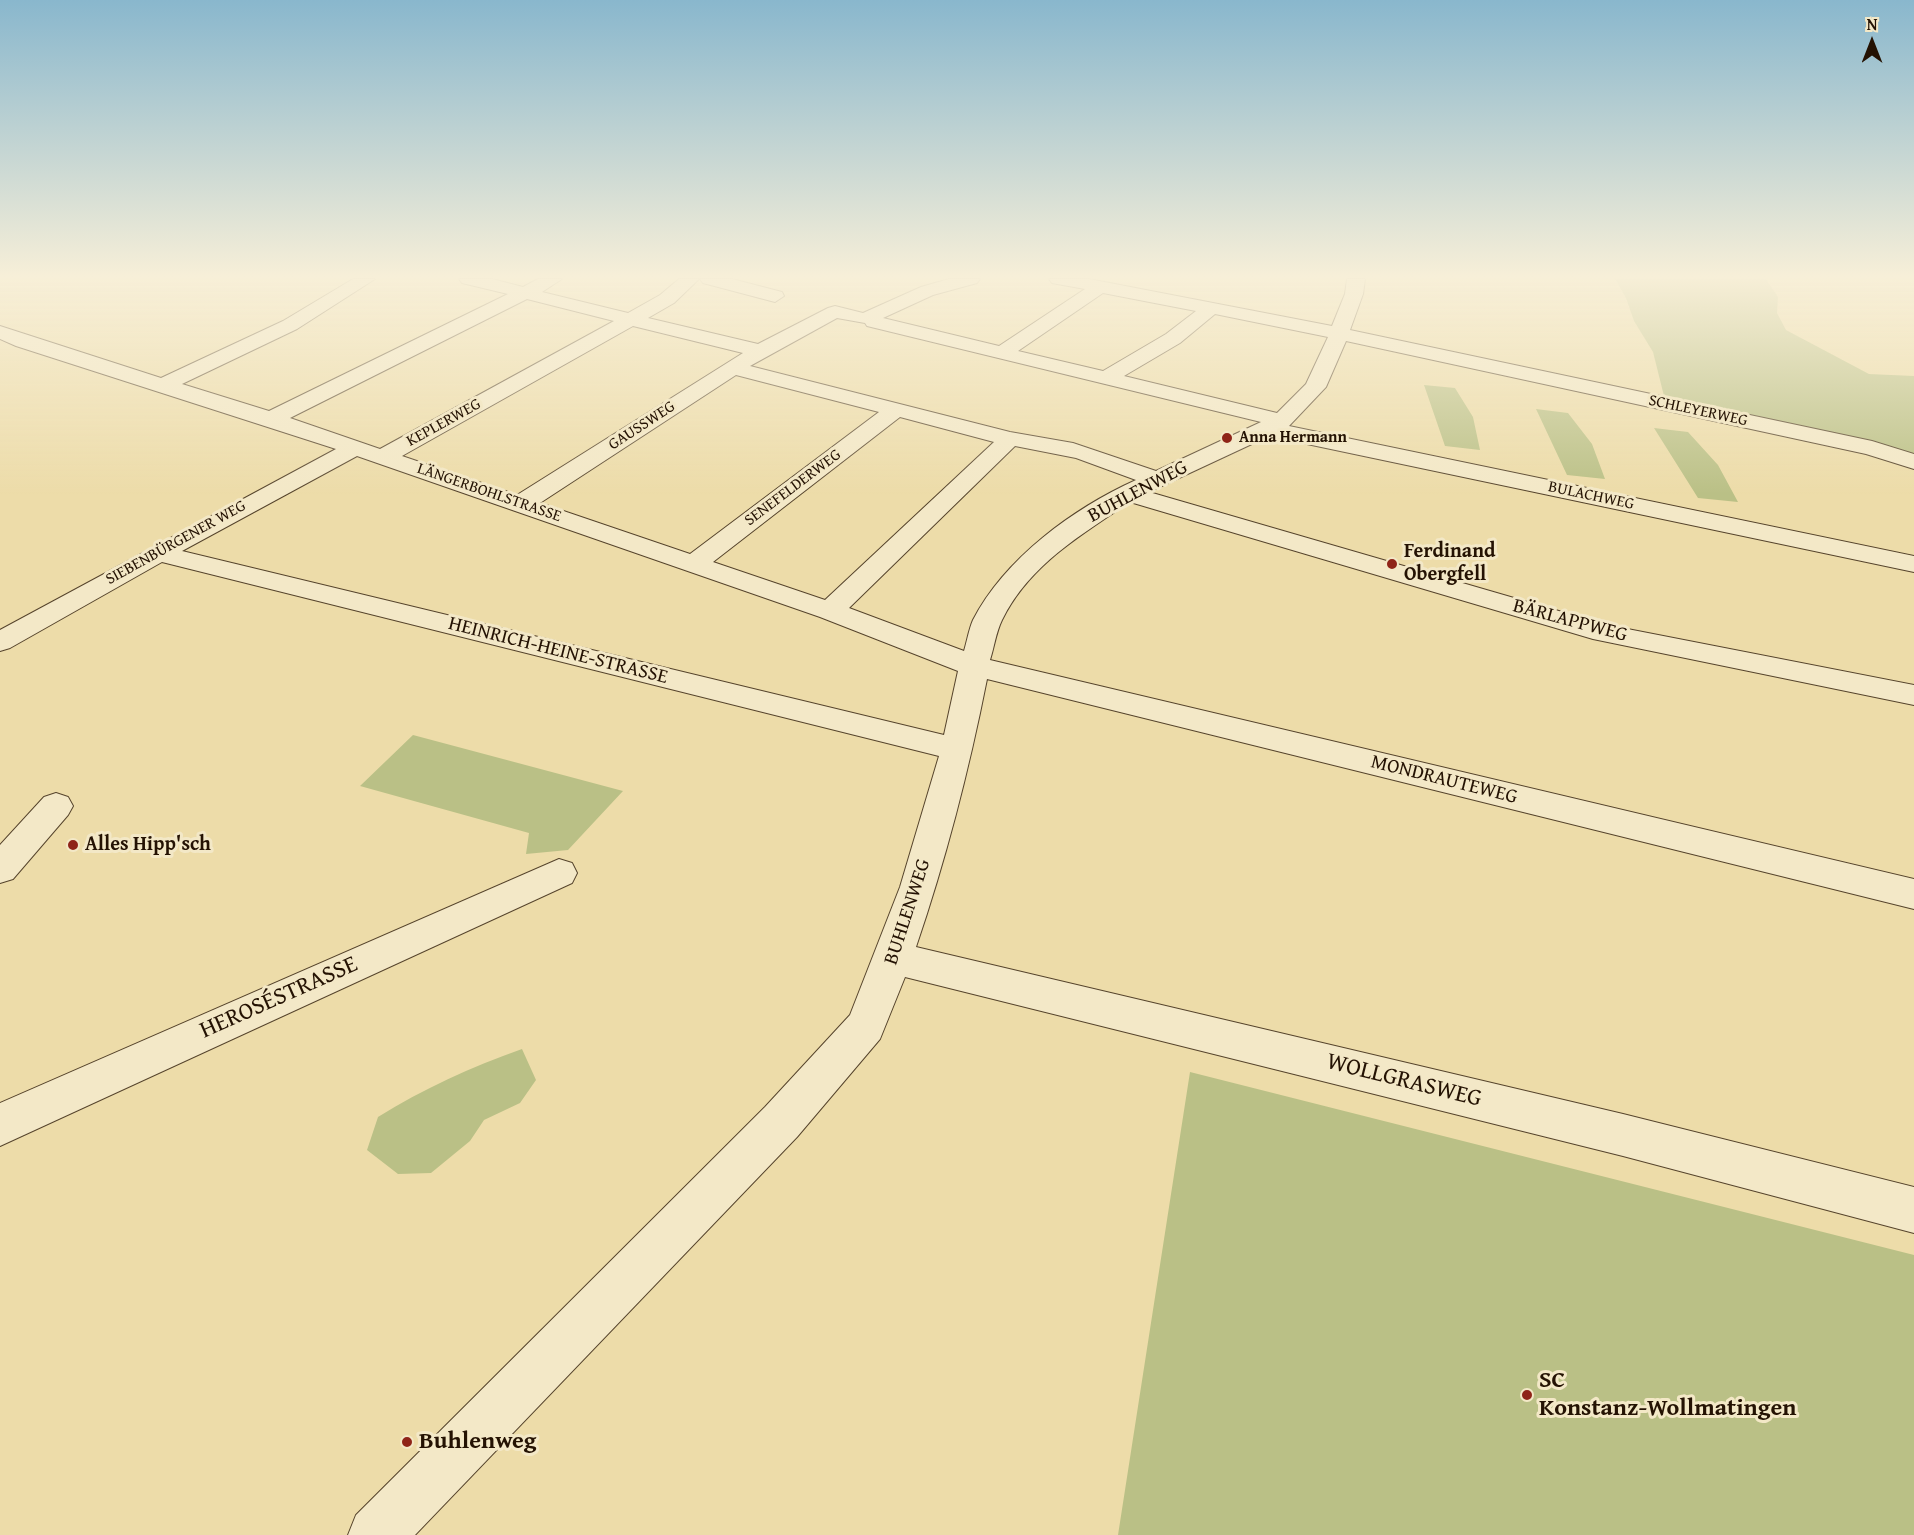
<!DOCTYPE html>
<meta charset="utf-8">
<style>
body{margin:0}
#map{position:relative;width:1914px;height:1535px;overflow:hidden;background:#eddca9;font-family:"Gentium Book Plus",serif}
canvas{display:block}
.north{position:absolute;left:1842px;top:12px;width:60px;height:60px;-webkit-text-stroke:4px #f3e8c7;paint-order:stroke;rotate:0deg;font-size:16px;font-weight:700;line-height:24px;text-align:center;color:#241203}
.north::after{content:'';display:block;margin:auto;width:21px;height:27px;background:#241203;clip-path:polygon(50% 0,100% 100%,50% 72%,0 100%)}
</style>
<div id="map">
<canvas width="1914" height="1535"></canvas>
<div class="north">N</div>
</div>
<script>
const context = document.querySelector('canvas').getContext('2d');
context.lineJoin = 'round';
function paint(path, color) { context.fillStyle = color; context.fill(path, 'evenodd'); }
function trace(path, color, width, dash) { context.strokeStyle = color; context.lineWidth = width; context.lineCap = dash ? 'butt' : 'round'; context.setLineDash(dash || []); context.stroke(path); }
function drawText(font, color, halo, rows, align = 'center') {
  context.font = font + ' "Gentium Book Plus",serif'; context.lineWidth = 6; context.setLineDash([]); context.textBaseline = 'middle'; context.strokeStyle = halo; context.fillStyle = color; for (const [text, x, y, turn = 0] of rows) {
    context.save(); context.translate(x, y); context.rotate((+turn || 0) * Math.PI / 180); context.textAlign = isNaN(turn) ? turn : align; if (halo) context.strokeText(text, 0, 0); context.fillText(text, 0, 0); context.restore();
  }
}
const green = new Path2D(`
 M1615,279h151l12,18 -1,16 9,17 83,44 45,2v86l-248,-58 -13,-52 -19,-31 -8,-23z
 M1424,385l31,3 18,29 7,33 -35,-4z
 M1536,409l32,4 24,31 13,35 -38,-4z
 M1654,428l34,4 30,33 20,37 -40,-4z
 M413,735l210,56 -55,59 -42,4 3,-21 -169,-47z
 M522,1049l14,31 -16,23 -36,17 -14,21 -39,32 -33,1 -31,-24 11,-33c45,-28 93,-50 144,-68z
 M1190,1072l724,183v280h-796z`);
const minor = new Path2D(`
 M353,279h22l-78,50 -115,55 87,27 239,-117 -46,-11 -3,-4h33l31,8 15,-8h24l-20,13 86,21 32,-18 19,-16h20l-25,24 -26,15 110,26 70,-36 7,-2 28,7 58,-26 28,-8h31l-3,4 -44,12 -50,23 116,28 86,-57 -33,-6 -3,-4h40l243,47 13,-32 2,-15h18l-2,15 -13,36 522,111 42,13v15l-48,-15 -520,-113 -20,46 -37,39 625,130v16l-645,-136 -120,56 458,133 307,60v20l-321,-66 -463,-137c-49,33 -101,63 -128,118 -6,12 -8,28 -12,40l924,219v30l-927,-230c-18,91 -41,180 -71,268l707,167 291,73v46l-291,-77 -718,-179 -25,62 -83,98 -382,398h-67l8,-20 409,-408 85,-92 50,-128 39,-131 -777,-194 -152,86 -10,3v-21l336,-181 -320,-103 -16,-7v-13l161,52 122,-57zM1103,293l93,18 -30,23 -63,37 -85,-20zM527,299l87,22 -234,128 -90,-31zM1215,314l113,23 -22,47 -29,29 -153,-37 56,-33zM837,318l28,5 2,3 394,96 -105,49 -83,-28 -63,-11 -260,-66zM633,326l110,27 -226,142 -115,-39zM736,375l143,37 -189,142 -150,-51zM900,417l94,25 -169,158 -112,-38zM1015,446l61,12 60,22c-62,28 -131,78 -163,140 -4,9 -6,21 -9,31l-115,-43zM357,456l463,161 138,54 -14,64 -762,-184z
 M700,279h32l50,13 2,4 -9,6 -72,-19z
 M56,793l12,4 5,9 -5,9 -55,64 -13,4v-38l44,-48z
 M559,859l13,4 5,10 -5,10 -572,263v-43z`);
const markers = [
 [1227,438,6,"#8f2418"],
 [1392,564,6,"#8f2418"],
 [73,845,6,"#8f2418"],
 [1527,1395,6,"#8f2418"],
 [407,1442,6,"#8f2418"]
];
const farStreetnames = [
 ["SCHLEYERWEG",1698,411,12],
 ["KEPLERWEG",444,423,-29],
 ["GAUSSWEG",642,426,-33],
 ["SENEFELDERWEG",793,488,-37],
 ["LÄNGERBOHLSTRASSE",489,493,19],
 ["BULACHWEG",1591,496,12],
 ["SIEBENBÜRGENER WEG",176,543,-29]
];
const farPoinames = [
 ["Anna Hermann",1239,438]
];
const streetNames = [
 ["BUHLENWEG",1138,492,-28],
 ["BÄRLAPPWEG",1570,621,15],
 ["HEINRICH-HEINE-STRASSE",558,651,14],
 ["MONDRAUTEWEG",1444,780,14],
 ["BUHLENWEG",908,912,-72]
];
const poiNames = [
 ["Ferdinand",1404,552],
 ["Obergfell",1404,575],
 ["Alles Hipp'sch",85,845]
];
const nearStreetnames = [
 ["HEROSÉSTRASSE",279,998,-24],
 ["WOLLGRASWEG",1404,1081,14]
];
const nearPoinames = [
 ["SC",1539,1381],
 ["Konstanz-Wollmatingen",1539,1409],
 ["Buhlenweg",419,1442]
];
paint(green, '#bac086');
trace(minor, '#56442c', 2);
paint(minor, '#f3e8c7');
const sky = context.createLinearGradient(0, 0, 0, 494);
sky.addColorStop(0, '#89b7cd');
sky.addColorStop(0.56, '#f7efd8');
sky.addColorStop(1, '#f7efd800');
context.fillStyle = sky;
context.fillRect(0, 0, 1914, 494);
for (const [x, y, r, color] of markers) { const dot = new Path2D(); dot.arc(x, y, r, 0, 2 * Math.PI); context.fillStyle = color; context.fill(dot); trace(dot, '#f3e8c7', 2); }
drawText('16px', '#241203', '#f3e8c7', farStreetnames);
drawText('bold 16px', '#241203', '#f3e8c7', farPoinames, 'left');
drawText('20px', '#241203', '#f3e8c7', streetNames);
drawText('bold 20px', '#241203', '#f3e8c7', poiNames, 'left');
drawText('24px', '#241203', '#f3e8c7', nearStreetnames);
drawText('bold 24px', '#241203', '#f3e8c7', nearPoinames, 'left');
</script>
